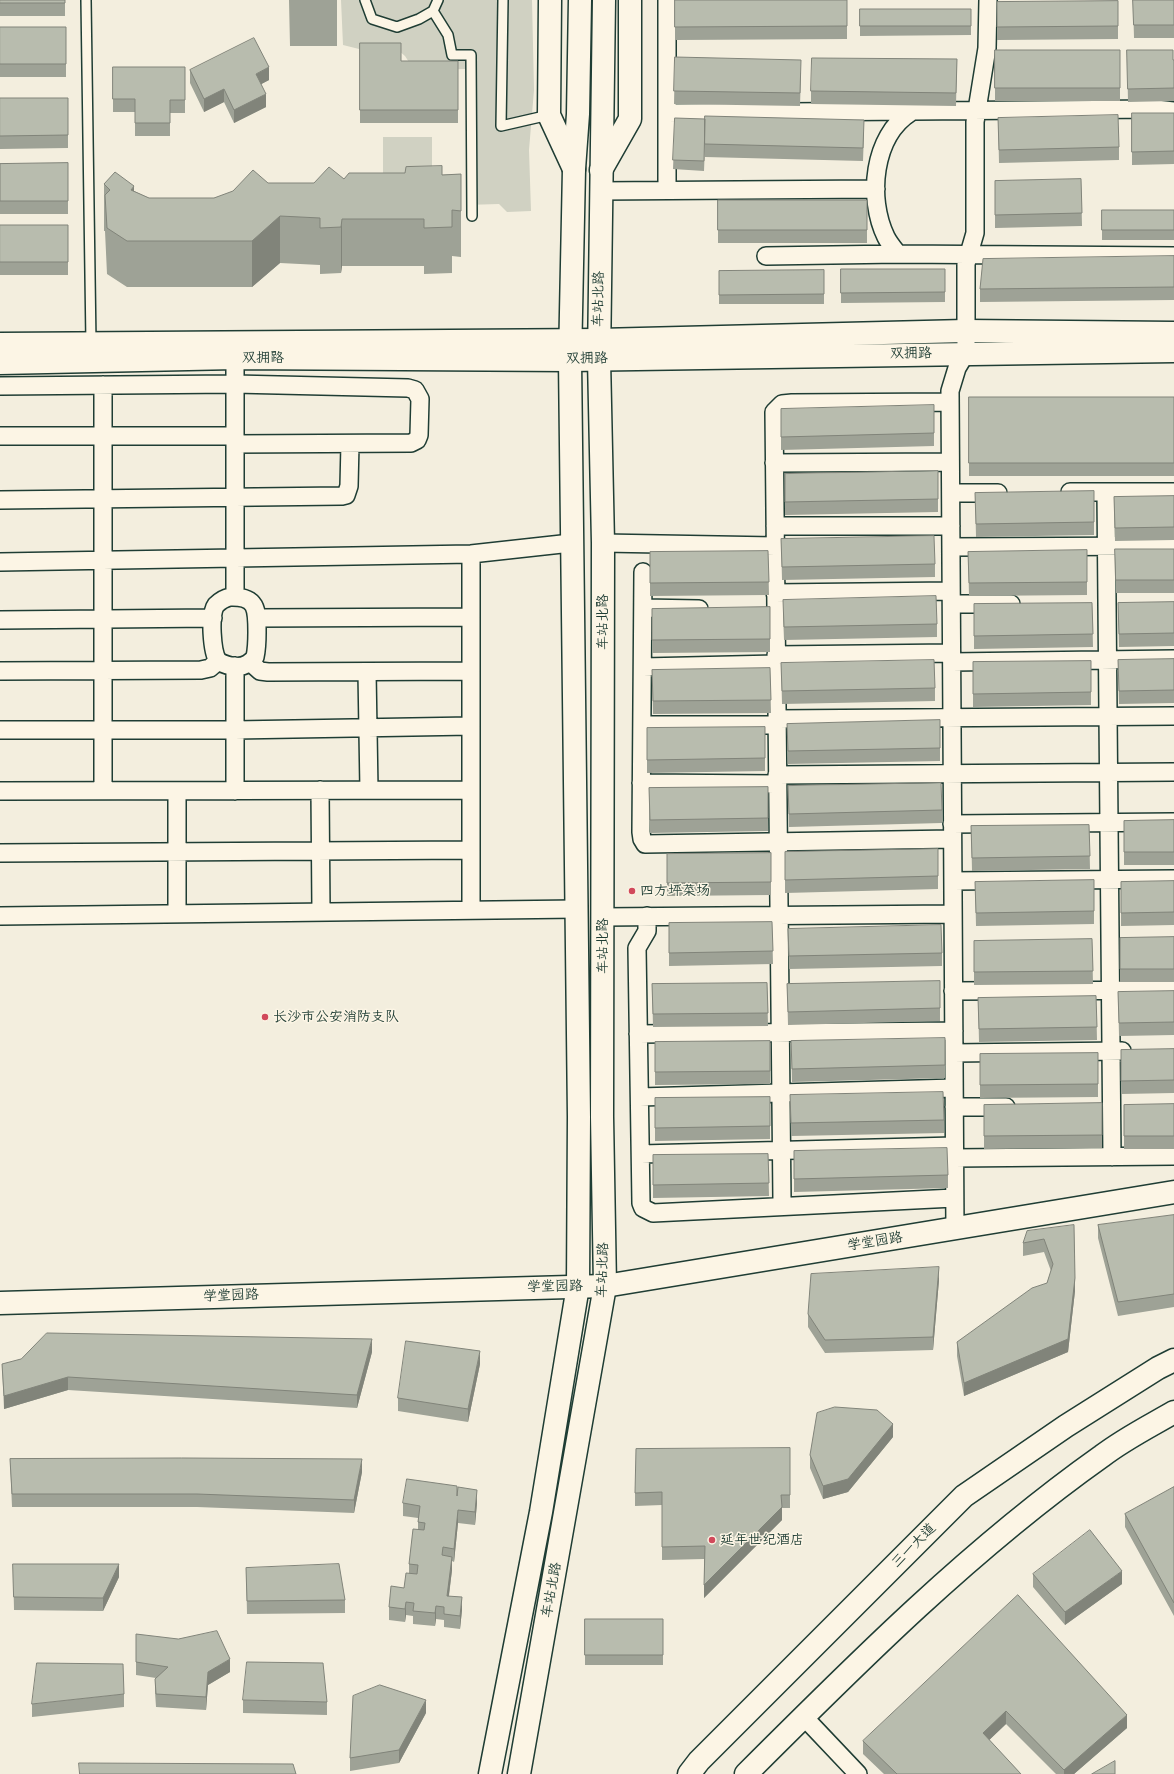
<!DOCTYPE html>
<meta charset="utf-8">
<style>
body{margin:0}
canvas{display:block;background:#f3eede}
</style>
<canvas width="1174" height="1774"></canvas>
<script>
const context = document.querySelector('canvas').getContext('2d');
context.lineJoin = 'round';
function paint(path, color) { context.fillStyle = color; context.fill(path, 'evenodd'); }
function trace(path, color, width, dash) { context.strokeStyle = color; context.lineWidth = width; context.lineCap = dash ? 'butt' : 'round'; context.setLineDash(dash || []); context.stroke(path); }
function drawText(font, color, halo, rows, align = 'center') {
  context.font = font + ' Itim,"LXGW WenKai TC",sans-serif'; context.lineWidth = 3; context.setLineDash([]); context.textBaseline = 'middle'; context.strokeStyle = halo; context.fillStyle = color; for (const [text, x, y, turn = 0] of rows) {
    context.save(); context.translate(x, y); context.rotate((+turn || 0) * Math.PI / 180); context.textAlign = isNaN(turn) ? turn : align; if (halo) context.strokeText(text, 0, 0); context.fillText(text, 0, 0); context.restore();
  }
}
const green = new Path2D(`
 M341,0h191l2,90 -5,60 2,61 -24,1 -8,-8 -33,1v-136l-52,1 -9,-14 -7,-6 -31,1 -24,-6z
 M383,137h49v71h-49z`);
const service = new Path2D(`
 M86,0l5,343
 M365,0l7,19 25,8 22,-8 14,-8 15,24 4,20h19l1,161
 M503,0l-2,126 48,-11
 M433,11l5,-11`);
const minor = new Path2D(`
 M667,113l489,-4 18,2
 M667,190v-190
 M600,191l276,-2
 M898,254c-4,-5 -9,-11 -12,-17 -19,-39 -13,-101 25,-125
 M766,256l132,-2 276,2
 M103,385v406
 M0,386l235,-2 173,4 7,2 5,9 -1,36 -2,5 -6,3 -176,1
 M0,436h235
 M774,463l176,-1
 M1070,492h104
 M1106,492l6,665
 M951,493h47
 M0,500l342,-4 4,-1 3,-9 1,-42
 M775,526h176
 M603,543l172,3
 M951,547l223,-1
 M471,554v356
 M0,562l471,-8 100,-11
 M643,572l-2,260 1,7 3,5 307,-5
 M775,593l176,-2
 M230,597c27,-1 27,12 27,35 0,8 0,16 -2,25 -9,13 -25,11 -37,4 -6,-9 -9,-47 -2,-56 4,-4 9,-7 14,-8z
 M235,597v-252
 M952,604h59
 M643,608l56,1
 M257,618l214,-1
 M0,620l213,-2
 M776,655l175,-2
 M250,662l10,9 8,1 203,-1
 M952,662l222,-3
 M643,667l133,-3
 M0,671l201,-1 9,-2 8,-7
 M367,672l2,118
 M777,719l397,-3
 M642,725h135
 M0,730h235l236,-4
 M777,775l397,-3
 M641,783l136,1
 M320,790l1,122
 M0,791l471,-1
 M177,791v123
 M235,791v-125
 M952,824l222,-2
 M0,853l471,-3
 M953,881l221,-2
 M0,916l577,-7
 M647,916v15l-10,17 4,255 2,5 10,5 301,-15
 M603,917l350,-3
 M953,991l221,-1
 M638,1034l316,-3
 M954,1053l168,-2
 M640,1097l314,-9
 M954,1107h52
 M641,1154l313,-8
 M954,1158l220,-2
 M782,1201l-8,-789 8,-8 10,-1 158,-1
 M955,1228l-5,-837 7,-23 9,-15v-89l9,-31v-111l12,-74 1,-48
 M804,1717l54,57`);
const tertiary = new Path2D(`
 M550,0l-1,115 25,54
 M601,170l29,-51v-119
 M0,1303l605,-17 569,-94`);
const secondary = new Path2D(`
 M0,344l599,-4 366,-9 209,2
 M0,363l235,-5 335,2 604,-9`);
const primary = new Path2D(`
 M490,1774l51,-262 37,-226 1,-169 -9,-757 4,-191 4,-55 2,-114
 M519,1774l86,-488 -3,-169 1,-574 -4,-184 5,-359`);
const trunk = new Path2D(`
 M689,1774l10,-13 265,-265 102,-70 92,-58 16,-8
 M746,1774c112,-112 226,-226 356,-318 22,-17 48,-30 72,-44`);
const wall = new Path2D(`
 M0,0h65v16h-65z
 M289,0h48v46h-47z
 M675,0h172v39l-172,1z
 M1133,0h41v38h-40z
 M1118,1v38l-121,1v-38z
 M860,9h111v26l-111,1z
 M0,27h66v50h-66z
 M360,43l41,18h57v62h-98z
 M995,50h125v51h-125z
 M1127,50l47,10v41l-46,1z
 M675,57l126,16 -1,33 -126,-2z
 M957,59l-1,47 -145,-2v-13z
 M113,67h72v46h-15v23h-35v-24h-22z
 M190,70l79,10 -8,4 5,23 -32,16 -10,-21 -20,10 -14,-29z
 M0,98h68v50l-68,1z
 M1132,113h42v51l-42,1z
 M675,118l189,15 -1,28 -158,-4v-12l-1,26 -31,-2z
 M998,118l121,29v13l-120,3z
 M68,163v51h-68v-50z
 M461,174v83l-9,-1v17l-28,1v-8h-82l-1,7 -21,1v-9l-40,-2 -28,24h-125l-20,-13 -2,-43h-1v-47l30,7 15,7h65l54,-15h46l30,-4z
 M1081,179l1,47 -87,2v-47z
 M718,200h149v43h-149z
 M1102,210h72v30h-72z
 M0,225h68v50h-68z
 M1174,256v44l-194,2v-13z
 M841,269h104v33l-104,1z
 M824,270v34h-105v-33z
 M969,397h205v79h-205z
 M781,422l153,11v13l-153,4z
 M785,474l153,25v13l-153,3z
 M1094,491v44l-118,2 -1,-44z
 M1174,496v44l-59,1 -1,-44z
 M781,539l154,25v13l-153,3z
 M1115,549h59v44h-58z
 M1087,550v45l-118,1 -1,-44z
 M768,551l1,44 -119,1v-44z
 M1174,602v44l-55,1 -1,-44z
 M1092,603l1,44 -119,2v-45z
 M770,607v45l-118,1v-44z
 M783,613l154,11v13l-153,3z
 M1174,659v44l-55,1 -1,-44z
 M1091,661v44l-118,2v-45z
 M781,663l154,25v13l-153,3z
 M770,668l1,45 -118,1 -1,-44z
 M940,720v41l-152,3 -1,-40z
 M765,727v44l-118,2v-45z
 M788,786l154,24v13l-153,4z
 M768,787v44l-118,2 -1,-45z
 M1174,820v45h-50v-44z
 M1089,825l1,44 -118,2 -1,-45z
 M785,852l153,24v13l-153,4z
 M771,853v42l-104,1v-42z
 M1094,880v44l-118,2 -1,-44z
 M1174,881v44l-53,1v-44z
 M772,922l1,42 -104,2v-43z
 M788,929l154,24v13l-153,3z
 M1174,937v45h-54v-44z
 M1092,939l1,45 -119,1v-44z
 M940,981v40l-152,4 -1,-41z
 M767,983l1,43 -115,1 -1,-43z
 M1174,991v44l-55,1 -1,-44z
 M1096,996l1,44 -118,2 -1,-44z
 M770,1041v43l-115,1v-43z
 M791,1041l154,24v13l-153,4z
 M1174,1049v44l-53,1v-44z
 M1098,1053v44l-118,1v-44z
 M790,1095l154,25v13l-153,3z
 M770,1097v42l-115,2v-43z
 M1102,1103v45l-118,1v-44z
 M1174,1104v45h-50v-44z
 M794,1151l154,24v13l-154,4z
 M768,1154l1,42 -116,2v-43z
 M1174,1215v92l-56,9 -20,-78v-13z
 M1074,1225l1,66 -7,61 -104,44 -7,-40v-14l90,-59 4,-12 -7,-19 -21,4v-13z
 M939,1280l-6,70 -108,3 -17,-26v-13z
 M372,1352l-15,56 -289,-18 -64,19 -2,-45z
 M480,1364l-12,58 -70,-11v-13z
 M893,1437l-45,55 -25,7 -13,-31v-13z
 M790,1448v60h-8v12l-78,78v-39l-42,1v-55l-27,1v-13z
 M10,1459l352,13 -8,41 -157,-6h-185z
 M1174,1487v129l-49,-89v-13z
 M457,1494l20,9 -2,22 -17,-2 -4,39 -2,-1v9l-3,26 13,14 -2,19 -16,-2v-7l-8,-1 -1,7 -22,-2v-8l-7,-1 -1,7 -16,-2v-13l15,-19 5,-15v-9l9,-34v-12l-15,-2v-13z
 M13,1564l106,13 -16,34 -89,-1z
 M246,1568l99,32v13l-98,1z
 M1033,1574l89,10 -57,41 -32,-38z
 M1018,1595l109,133 -53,46h-18l-50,-50 -17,16 32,34h-137l-21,-20v-13z
 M585,1619h78v46h-78z
 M136,1634l94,38 -22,13 -2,25 -50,-3 -1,-15v-13l1,-1 -20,-3z
 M124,1694v13l-92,10v-13z
 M243,1700l84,2v13l-84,-2z
 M426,1713l-27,50 -49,8v-13z`);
const shadedWall = new Path2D(`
 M269,67v13l-13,7v-13z
 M224,89v13l-20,10v-13z
 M266,94v13l-32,16v-13z
 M134,186v46l-3,-42z
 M280,216v47l-28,24v-46z
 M342,219v47l-1,7v-46z
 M939,1267v13l-6,70v-13z
 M1075,1278v13l-7,61 -104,44v-13z
 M372,1339v13l-15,56v-13z
 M480,1351v13l-12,58v-13z
 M68,1377v13l-64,19v-13z
 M893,1424v13l-45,55 -25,7v-13z
 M362,1459v13l-8,41v-13z
 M477,1490v13l-2,22v-13z
 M782,1507v13l-78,78v-13z
 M458,1510v13l-4,39v-13z
 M452,1557v13l-5,39v-13z
 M119,1564v13l-16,34v-13z
 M1122,1571v13l-57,41v-13z
 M462,1597v13l-2,19v-13z
 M406,1602v13l-1,7v-13z
 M436,1606v13l-1,7v-13z
 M230,1659v13l-22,13 -2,25v-13l2,-25z
 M426,1700v13l-27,50v-13z
 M1006,1711v13l-23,22v-13z
 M1127,1715v13l-53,46h-10v-4z`);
const building = new Path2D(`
 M0,0h65v3h-65z
 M675,0h172v26l-172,1z
 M1133,0h41v25h-40z
 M1118,1v25l-121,1v-25z
 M860,9h111v17h-111z
 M0,27h66v37h-66z
 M254,38l15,29 -13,7 10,20 -32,16 -10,-21 -20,10 -14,-29z
 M360,43h41v18h57v49h-98z
 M995,50h125v38h-125z
 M1127,50h46v10h1v28l-46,1z
 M675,57l126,3 -1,33 -126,-2z
 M812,58l145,1 -1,34 -145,-2z
 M113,67h72v33h-15v23h-35v-24h-22z
 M0,98h68v37l-68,1z
 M1132,113h42v38l-42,1z
 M1118,115l1,32 -120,3 -1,-32z
 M705,116l159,4 -1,28 -158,-4z
 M675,118l30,1 -1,42 -31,-1z
 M68,163v38h-68v-37z
 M442,166v9l19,-1v37l-9,-1v17l-28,1v-9h-82l-1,8 -21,1v-10l-40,-2 -28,25h-125l-20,-13 -2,-33 5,-5 -6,-6 11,-12 19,14 -3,4 18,8h65l19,-7 20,-21 15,13h46l15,-16 15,12 5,-6h56l1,-6z
 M1081,179l1,34 -87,2v-34z
 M718,200h149v30h-149z
 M1102,210h72v20h-72z
 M0,225h68v37h-68z
 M1174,256v31l-194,2 3,-30z
 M841,269h104v23l-104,1z
 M824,270v24l-105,1v-24z
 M969,397h205v66h-205z
 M934,405v28l-153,4v-28z
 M938,471v28l-153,3v-28z
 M1094,491v31l-118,2 -1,-31z
 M1174,496v31l-59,1 -1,-31z
 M934,536l1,28 -153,3 -1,-28z
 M1115,549h59v31h-58z
 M1087,550v32l-118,1 -1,-31z
 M768,551l1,31 -119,1v-31z
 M936,596l1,28 -153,3 -1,-27z
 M1174,602v31l-55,1 -1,-31z
 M1092,603l1,31 -119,2v-32z
 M770,607v32l-118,1v-31z
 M1174,659v31l-55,1 -1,-31z
 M934,660l1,28 -153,3 -1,-28z
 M1091,661v31l-118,2v-32z
 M770,668l1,32 -118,1 -1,-31z
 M940,720v28l-152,3 -1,-27z
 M765,727v31l-118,2v-32z
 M941,783l1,27 -153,4 -1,-28z
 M768,787v31l-118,2 -1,-32z
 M1174,820v32h-50v-31z
 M1089,825l1,31 -118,2 -1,-32z
 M938,849v27l-153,4v-28z
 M771,853v29l-104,1v-29z
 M1094,880v31l-118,2 -1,-31z
 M1174,881v31l-53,1v-31z
 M772,922l1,29 -104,2v-30z
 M941,925l1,28 -153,3 -1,-27z
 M1174,937v32h-54v-31z
 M1092,939l1,32 -119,1v-31z
 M940,981v27l-152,4 -1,-28z
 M767,983l1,30 -115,1 -1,-30z
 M1174,991v31l-55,1 -1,-31z
 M1096,996l1,31 -118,2 -1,-31z
 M945,1038v27l-153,4 -1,-28z
 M770,1041v30l-115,1v-30z
 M1174,1049v31l-53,1v-31z
 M1098,1053v31l-118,1v-31z
 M943,1092l1,28 -153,3 -1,-28z
 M770,1097v29l-115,2v-30z
 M1102,1103v32l-118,1v-31z
 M1174,1104v32h-50v-31z
 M947,1148l1,27 -154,4v-28z
 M768,1154l1,29 -116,2v-30z
 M1174,1215v79l-56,8 -20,-77z
 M1074,1225l1,53 -7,61 -104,44 -7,-41 75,-54 15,-5 6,-19 -9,-25 -21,4 4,-12z
 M939,1267l-6,70 -108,3 -17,-26 3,-40z
 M47,1333l325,6 -15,56 -289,-18 -64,19 -2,-32 19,-5z
 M406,1341l74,10 -12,58 -70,-11z
 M835,1407l42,3 16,14 -45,55 -25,7 -13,-31 7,-42z
 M790,1448v47h-9l1,12 -78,78 1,-39 -43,1v-55l-27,1 1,-44z
 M182,1458l180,1 -8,41 -157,-6h-185l-2,-35z
 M407,1479l50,7v10l1,-9 19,3 -2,22 -17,-2 -4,39 -11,-2 -1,8 10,2 -5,39 15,1 -2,19 -16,-2v-7l-8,-1 -1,7 -22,-2 1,-8 -8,-1 -1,7 -16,-2 2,-21 13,2 2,-15 11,1 1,-9 -9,-1 4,-35 11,1 1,-7 -7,-1 2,-16 -17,-3z
 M1174,1487v116l-49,-89z
 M1090,1530l32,41 -57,41 -32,-38z
 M13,1564h106l-16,34 -89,-1z
 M339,1564l6,36 -98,1 -1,-33z
 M1018,1595l109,120 -63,55 -58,-59 -23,22 38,41h-124l-34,-33z
 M585,1619h78v36h-78z
 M217,1631l13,28 -22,13 -2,25 -50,-3 -1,-15 13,-12 -32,-5v-28l42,5z
 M247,1662l76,1 4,39 -84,-2z
 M37,1663l86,1 1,30 -92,10z
 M380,1685l46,15 -27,50 -49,8 3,-62z
 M1115,1761v13h-23z
 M79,1763l214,1 3,10h-216z`);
const markers = [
 [632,891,4,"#d1495b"],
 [265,1017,4,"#d1495b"],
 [712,1540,4,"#d1495b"]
];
const streetNames = [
 ["车站北路",599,299,-89],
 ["双拥路",911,354,-1],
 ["双拥路",263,358],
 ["双拥路",587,359,-1],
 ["车站北路",603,622,-90],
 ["车站北路",603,946,-90],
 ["学堂园路",875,1242,-9],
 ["车站北路",603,1270,-88],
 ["学堂园路",555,1287,-1],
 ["学堂园路",231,1296,-2],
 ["三一大道",914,1546,-45],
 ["车站北路",552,1590,-80]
];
const poiNames = [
 ["四方坪菜场",640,891],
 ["长沙市公安消防支队",273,1017],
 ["延年世纪酒店",720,1540]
];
paint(green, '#d0d1c2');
trace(service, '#1f3d34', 12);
trace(minor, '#1f3d34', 20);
trace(tertiary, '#1f3d34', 25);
trace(secondary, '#1f3d34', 25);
trace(primary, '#1f3d34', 25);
trace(trunk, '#1f3d34', 25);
trace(service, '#fcf5e5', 9);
trace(minor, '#fcf5e5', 17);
trace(tertiary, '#fcf5e5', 22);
trace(secondary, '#fcf5e5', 22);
trace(primary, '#fcf5e5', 22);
trace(trunk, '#fcf5e5', 22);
paint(wall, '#9ea296');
paint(shadedWall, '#81847a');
paint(building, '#b8bcae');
trace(building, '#81847a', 1);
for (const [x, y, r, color] of markers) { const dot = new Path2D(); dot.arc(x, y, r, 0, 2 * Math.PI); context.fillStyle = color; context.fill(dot); trace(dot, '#fcf5e5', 1.5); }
drawText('14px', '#1f3d34', '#fcf5e5', streetNames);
drawText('14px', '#1f3d34', '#fcf5e5', poiNames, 'left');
</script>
